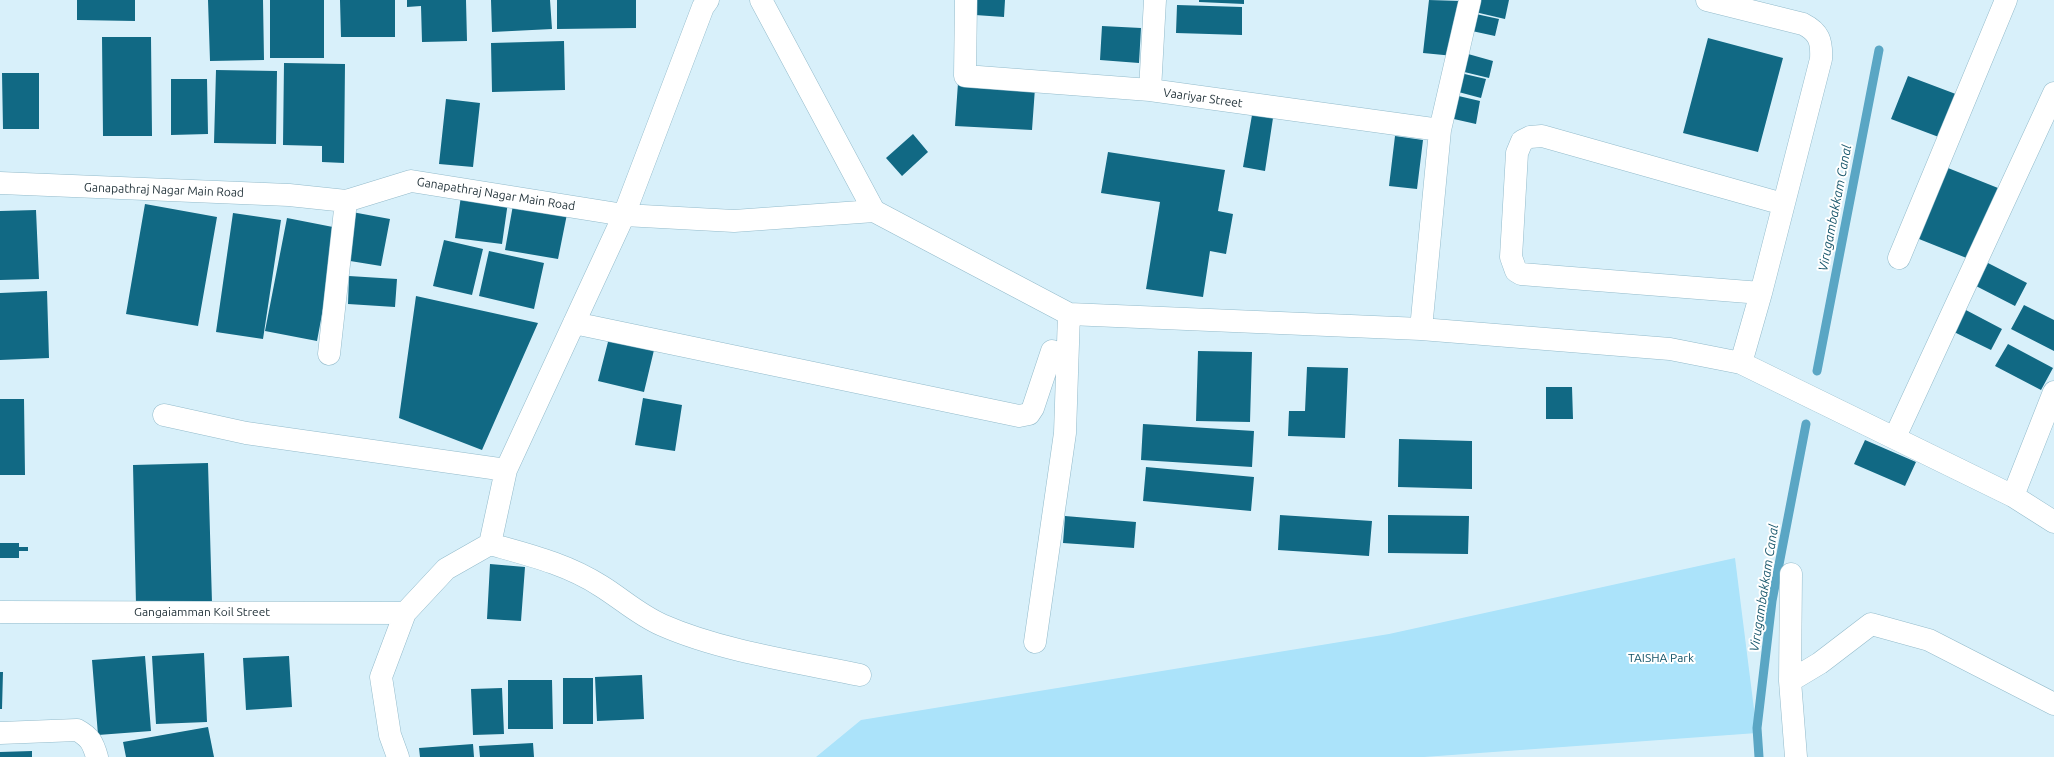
<!DOCTYPE html>
<style>
body{margin:0}
canvas{display:block;background:#d8f0fa}
</style>
<canvas width="2054" height="757"></canvas>
<script>
const context = document.querySelector('canvas').getContext('2d');
context.lineJoin = 'round';
function paint(path, color) { context.fillStyle = color; context.fill(path, 'evenodd'); }
function trace(path, color, width, dash) { context.strokeStyle = color; context.lineWidth = width; context.lineCap = dash ? 'butt' : 'round'; context.setLineDash(dash || []); context.stroke(path); }
function drawText(font, color, halo, rows, align = 'center') {
  context.font = font + ' Ubuntu,sans-serif'; context.lineWidth = 4; context.setLineDash([]); context.textBaseline = 'middle'; context.strokeStyle = halo; context.fillStyle = color; for (const [text, x, y, turn = 0] of rows) {
    context.save(); context.translate(x, y); context.rotate((+turn || 0) * Math.PI / 180); context.textAlign = isNaN(turn) ? turn : align; if (halo) context.strokeText(text, 0, 0); context.fillText(text, 0, 0); context.restore();
  }
}
const green = new Path2D(`
 M1735,558l22,175 -333,24h-608l45,-37 528,-86z`);
const stream = new Path2D(`
 M1817,371l62,-321
 M1759,757l-2,-29 15,-127 34,-177`);
const building = new Path2D(`
 M77,0h58v21l-58,-1z
 M208,0h55l1,60 -54,1z
 M270,0h54v58h-54z
 M340,0h55v37h-54z
 M407,0h59l1,41 -45,1 -1,-36 -14,1z
 M491,0h59l2,29 -60,3z
 M557,0h79v28l-79,1z
 M977,0h28l-1,17 -29,-2z
 M1199,0h45v4l-45,-2z
 M1429,0l32,1 -7,55 -31,-3z
 M1478,0h31l-4,19 -30,-7z
 M1177,5l65,2v28l-66,-2z
 M1476,14l23,5 -4,17 -23,-5z
 M1102,26l39,2 -2,35 -39,-3z
 M102,37h49l1,99h-49z
 M1708,38l75,20 -25,94 -75,-19z
 M564,41l1,49 -73,2 -1,-49z
 M1461,52l32,9 -4,17 -33,-8z
 M284,63l61,1 -1,99 -22,-1v-16l-39,-1z
 M216,70l61,1 -1,73 -62,-1z
 M1456,72l30,7 -5,19 -30,-8z
 M2,73h37v56h-36z
 M1908,76l53,20 -17,43 -53,-20z
 M171,79h36l1,55 -37,1z
 M958,83l77,5 -3,42 -77,-4z
 M1450,94l30,7 -4,23 -31,-7z
 M446,99l34,4 -7,64 -34,-3z
 M1252,115l21,3 -8,53 -22,-4z
 M913,134l15,18 -26,24 -16,-18z
 M1395,136l28,4 -6,49 -28,-3z
 M1108,152l117,18 -7,41 15,3 -7,40 -16,-3 -7,46 -57,-8 14,-87 -59,-9z
 M1943,166l55,22 -29,71 -55,-22z
 M461,196l47,6 -6,42 -47,-6z
 M145,204l72,13 -19,109 -72,-12z
 M513,205l54,9 -9,45 -53,-9z
 M36,210l3,69 -39,1v-69z
 M352,212l38,7 -9,47 -37,-6z
 M233,213l48,7 -18,119 -47,-7z
 M287,218l51,10 -21,113 -52,-10z
 M444,240l39,9 -11,46 -39,-9z
 M489,251l55,12 -10,46 -55,-13z
 M1988,263l39,20 -12,23 -39,-20z
 M349,276l48,3 -2,28 -47,-3z
 M47,291l2,67 -49,2v-67z
 M416,296l122,27 -56,127 -83,-32z
 M2024,305l30,15v31l-43,-22z
 M1964,309l38,20 -11,21 -39,-19z
 M609,338l45,12 -10,42 -46,-11z
 M2008,344l45,24 -12,22 -46,-24z
 M1198,351l54,1 -2,70 -54,-1z
 M1307,367l41,1 -3,70 -57,-2 1,-25h16z
 M1546,387h26l1,32h-27z
 M643,398l39,7 -7,46 -40,-6z
 M0,399h24l1,76h-25z
 M1143,424l111,7 -2,36 -111,-7z
 M1399,439l73,2v48l-74,-2z
 M1865,440l51,22 -11,24 -51,-22z
 M208,463l4,140 -76,2 -3,-140z
 M1146,467l108,10 -3,34 -108,-10z
 M1280,515l92,6 -3,35 -91,-6z
 M1388,515l81,1 -1,38 -80,-1z
 M1065,516l71,6 -2,26 -71,-5z
 M0,543h19v4h9v4h-9v7h-19z
 M490,564l35,3 -4,54 -34,-2z
 M204,653l3,69 -51,2 -4,-68z
 M145,656l6,75 -53,4 -6,-75z
 M289,656l3,51 -46,3 -3,-52z
 M0,672h3l-1,37h-2z
 M642,675l2,44 -47,2 -2,-44z
 M563,678h30v46h-30z
 M508,680h44l1,49h-45z
 M502,688l2,46 -31,1 -2,-46z
 M208,727l6,30h-88l-3,-15z
 M533,743l1,14h-54l-1,-11z
 M473,744l1,13h-54l-1,-9z
 M32,751v6h-32v-5z`);
const minor = new Path2D(`
 M761,0l113,211 195,103 352,15 249,20 71,14 272,133 41,26
 M966,0l-1,76 185,14 290,40
 M1707,0l96,24c16,8 19,17 18,35l-60,234 -20,70
 M1150,90l5,-90
 M0,183l289,12 57,6 65,-20 213,34 110,6 140,-10
 M1899,258l107,-258
 M1761,293l-240,-19 -5,-3 -5,-14 6,-104 5,-12 8,-4 12,-1 241,68
 M574,323l445,93 10,-2 4,-6 19,-57
 M1421,329l19,-199 30,-130
 M329,354l17,-153
 M164,415l82,18 260,37
 M1895,437l159,-344
 M2013,496l41,-104
 M490,544c39,11 77,20 111,42 21,13 38,29 61,39 59,26 135,37 198,50
 M1791,574l-1,107 6,76
 M0,612l405,1
 M1035,642l30,-209 4,-119
 M1790,681l30,-18 51,-39 58,16 125,64
 M0,733l77,-3c13,7 16,13 20,27
 M398,757l-8,-22 -9,-58 24,-64 41,-44 44,-25 16,-74 118,-255 79,-208 5,-7`);
const streetNames = [
 ["Vaariyar Street",1203,98,8],
 ["Ganapathraj Nagar Main Road",164,190,2],
 ["Ganapathraj Nagar Main Road",496,194,9],
 ["Gangaiamman Koil Street",202,612]
];
const parkNames = [
 ["TAISHA Park",1661,658]
];
const waterNames = [
 ["Virugambakkam Canal",1835,208,-79],
 ["Virugambakkam Canal",1764,588,-81]
];
paint(green, '#abe3fa');
trace(stream, '#5aa6c4', 9);
paint(building, '#116984');
trace(minor, '#93bbcb', 23);
trace(minor, '#fff', 22);
drawText('12px', '#25353c', '#fff', streetNames);
drawText('12px', '#125267', '#fff', parkNames);
drawText('italic 13px', '#19576c', '#fff', waterNames);
</script>
